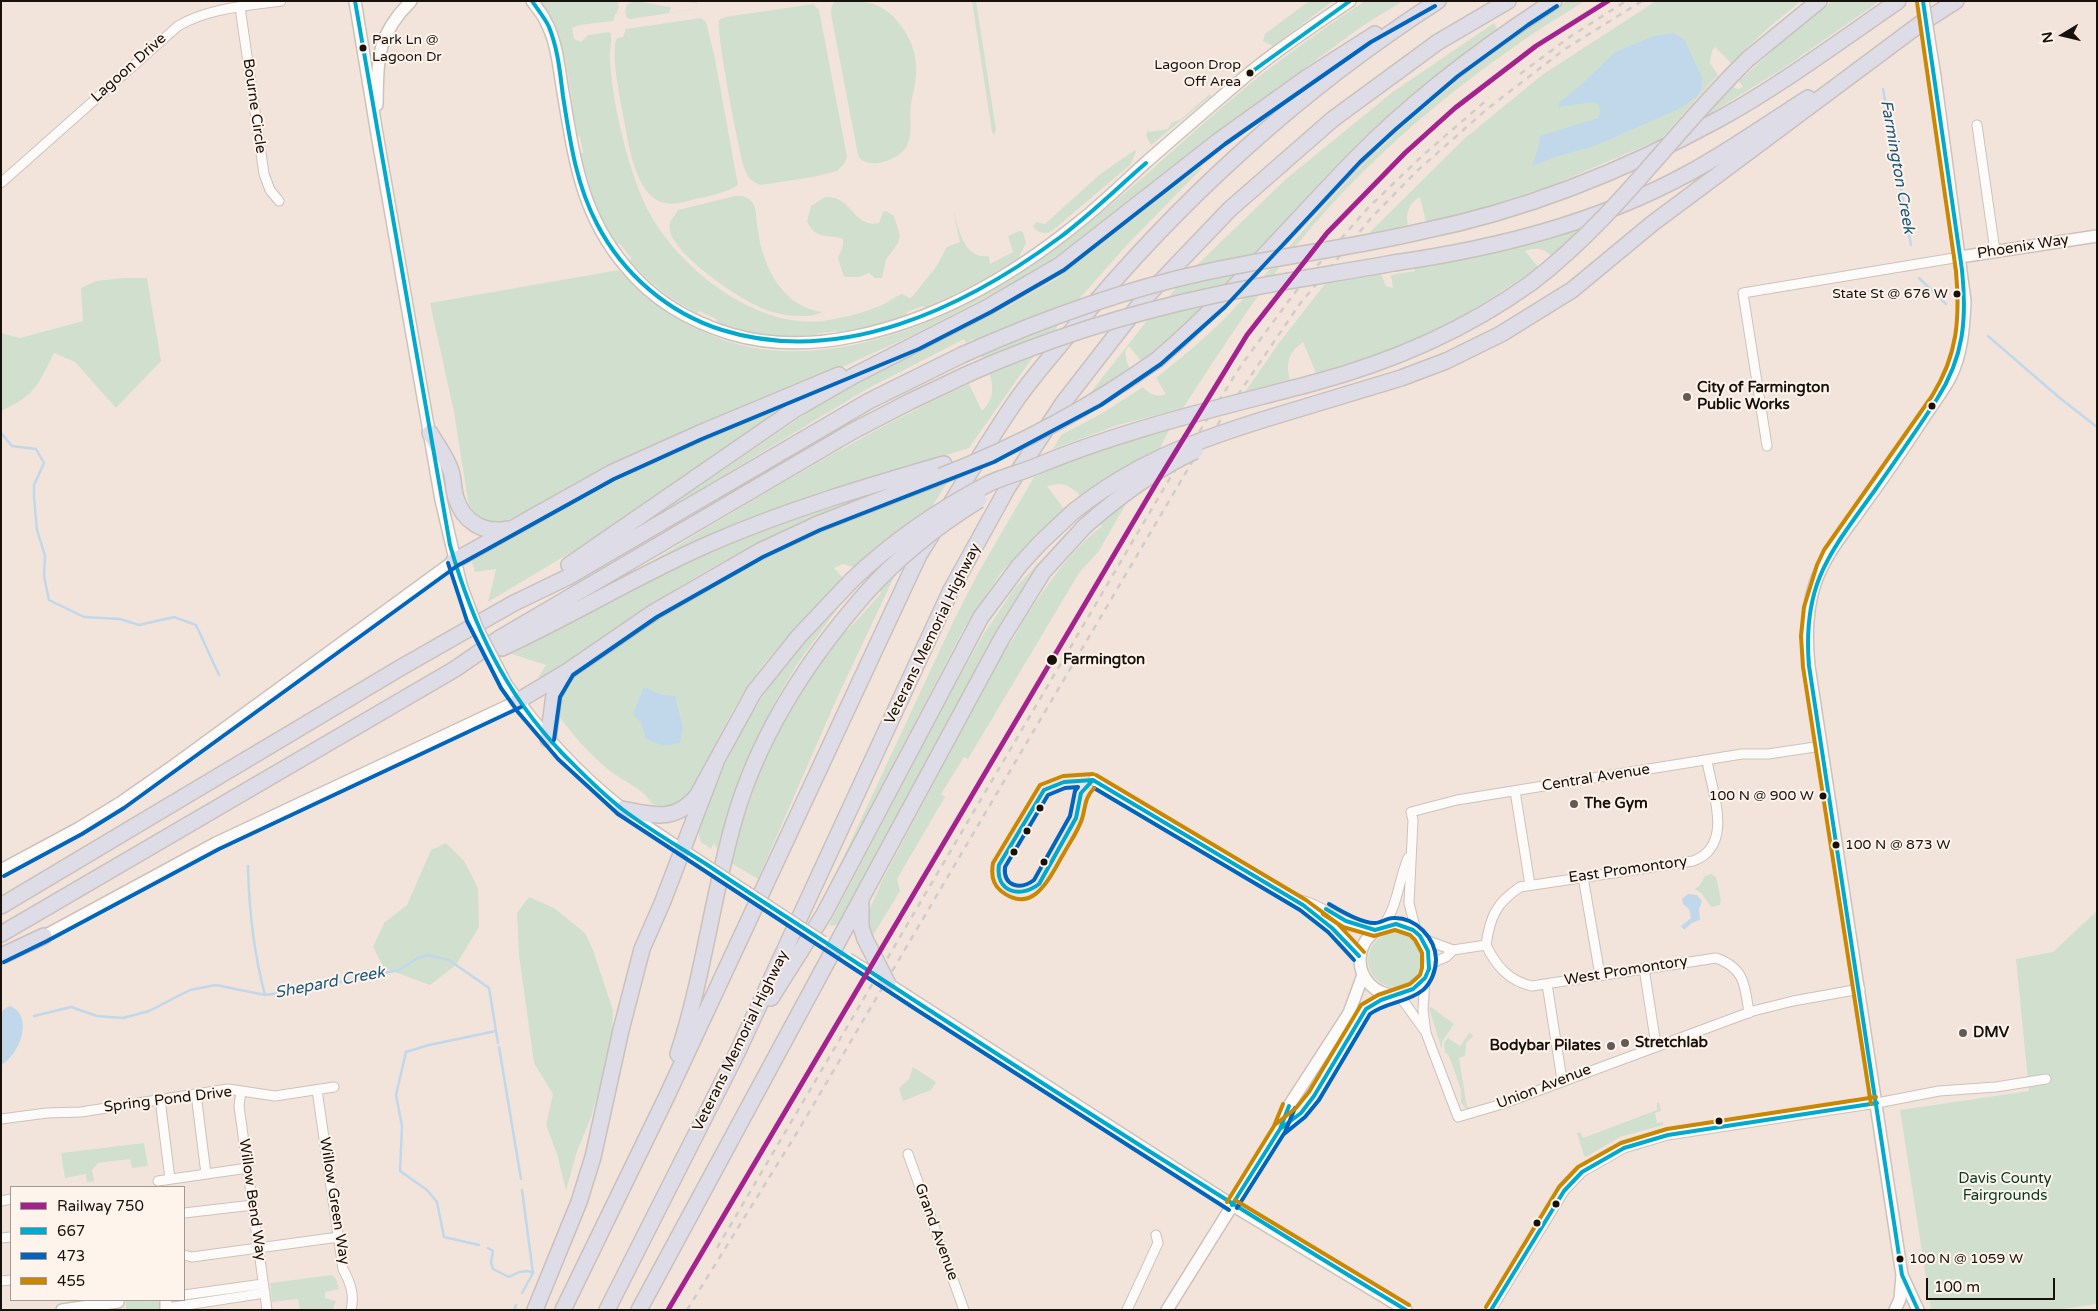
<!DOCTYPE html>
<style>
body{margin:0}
#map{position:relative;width:2098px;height:1311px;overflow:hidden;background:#f2e4db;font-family:"Varela Round",sans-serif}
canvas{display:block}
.frame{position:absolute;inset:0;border:2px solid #18100a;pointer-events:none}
.legend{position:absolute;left:10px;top:1186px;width:175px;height:115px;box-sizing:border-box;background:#fef4ec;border:1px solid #a29992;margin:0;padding:6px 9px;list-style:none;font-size:15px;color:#18100a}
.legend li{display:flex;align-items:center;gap:10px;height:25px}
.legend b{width:25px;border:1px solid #a29992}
.north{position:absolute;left:2038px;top:10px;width:50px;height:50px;-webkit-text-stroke:4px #fef4ec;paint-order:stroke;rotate:261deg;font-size:14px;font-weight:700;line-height:20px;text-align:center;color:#18100a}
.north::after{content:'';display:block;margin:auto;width:18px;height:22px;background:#18100a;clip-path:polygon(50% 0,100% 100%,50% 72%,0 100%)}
.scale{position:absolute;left:1926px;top:1278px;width:129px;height:22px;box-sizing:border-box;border:2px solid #18100a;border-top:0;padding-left:6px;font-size:15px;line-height:18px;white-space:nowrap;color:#18100a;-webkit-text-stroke:4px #fef4ec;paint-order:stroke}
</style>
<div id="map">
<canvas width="2098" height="1311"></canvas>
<div class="frame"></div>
<ul class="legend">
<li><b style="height:6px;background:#a4228e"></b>Railway 750</li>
<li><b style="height:6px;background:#00a9ce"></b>667</li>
<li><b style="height:6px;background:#0065bd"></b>473</li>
<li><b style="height:6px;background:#ca8802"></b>455</li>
</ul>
<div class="north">N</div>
<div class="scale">100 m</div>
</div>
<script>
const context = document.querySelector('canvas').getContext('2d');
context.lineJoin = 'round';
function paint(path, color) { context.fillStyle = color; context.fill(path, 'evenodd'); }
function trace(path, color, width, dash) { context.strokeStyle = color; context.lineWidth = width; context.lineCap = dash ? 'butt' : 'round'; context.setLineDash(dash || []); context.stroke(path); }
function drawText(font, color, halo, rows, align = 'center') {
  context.font = font + ' "Varela Round",sans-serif'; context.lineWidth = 4; context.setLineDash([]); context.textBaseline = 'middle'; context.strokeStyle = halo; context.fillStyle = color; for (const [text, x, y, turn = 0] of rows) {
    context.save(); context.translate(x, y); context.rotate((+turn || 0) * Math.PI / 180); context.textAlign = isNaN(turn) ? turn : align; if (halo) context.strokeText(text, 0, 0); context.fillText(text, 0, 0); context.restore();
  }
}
const green = new Path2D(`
 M540,1h78l1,6 -3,7 9,-2 2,-8 9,-3 34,6 1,2 -3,4 26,-4 3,-3v-3l-22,-2h22c1,7 -2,8 -7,9l-60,9 -3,-1 -2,-6 -10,2 -2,7 -34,4 -7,3 2,11 7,3 7,-7 21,-3 2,2c1,9 -2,18 -1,27 2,33 10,69 19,100 6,18 12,37 21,53 31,56 107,115 173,107 19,-3 41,-8 59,-16 7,-3 12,-8 20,-11l8,4 2,-1 24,-30 11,-20 13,-5 -7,-32c6,19 11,50 36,46l1,8 23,-12 -5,-16 11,-5 4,1 3,11 -8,16 -41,24 -51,25 -3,-2 -16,6 -1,4 -39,12 -29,6 -2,-3 -19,3 -1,3c-35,1 -67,-2 -99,-15l-1,-3 -17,-8 -2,2c-25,-13 -48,-30 -67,-52l1,-3 -11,-14h-3c-19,-27 -30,-57 -37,-89l3,-3 -3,-15 -3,-2c-7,-41 -10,-101 -37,-134z
 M834,1c14,0 30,-1 42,4 22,9 40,38 40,61 1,13 -3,26 -5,38 -2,14 2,29 -4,42 -7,14 -41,26 -49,9l-27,-141v-5z
 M972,1h4l20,129 -2,5 -2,-3z
 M1309,1h24l-60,45 -10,-5 2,-7z
 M1365,1h38l-39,24 -158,115 -133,106 -56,35 -102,53 -412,188 -18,-1 -11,-6 -6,-14 -14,-89 -24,-109 189,-33c37,38 83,69 136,78 101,17 216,-37 296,-96 73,-53 136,-117 206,-174 35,-27 71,-53 108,-77z
 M1567,1h18c-104,62 -208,146 -285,240 -44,54 -79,109 -117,167l-65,17 -65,24 8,-14 40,-21 42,-27c6,7 14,11 23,7l-10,-16c25,-20 51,-41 74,-65 44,-46 83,-97 128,-143 63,-65 135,-118 209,-169z
 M1656,1h145l-33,27 -37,35 -16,-16 -3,4 -2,12 8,12 -57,64 -111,47 -68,22 -56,14 -6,-25c-11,6 -15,16 -12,29l-39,7 95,-94 78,-64z
 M1832,1h48l-98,68 -82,51 31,-34 7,3 5,-2 -4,-6 32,-29 -1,-2z
 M813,4l6,6 2,10 26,137 -3,7 -7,7 -24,6 -52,8c-8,-2 -13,-7 -16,-15 -6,-16 -29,-138 -26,-150l6,-3z
 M701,18l5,4 9,37 23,126c-13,8 -28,11 -43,14 -10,3 -20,6 -30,4 -30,-5 -37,-63 -42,-88 -4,-23 -10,-48 -8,-72l2,-5 6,-1 3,-8z
 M1494,23l4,7c-53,39 -106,78 -152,125 -67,69 -126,149 -205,206l-12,-15 -4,5 2,12 4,7 -44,27 59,-75 51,-57 89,-86 108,-88z
 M1210,94l1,2 -60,49 -5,-9 3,-10 -1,6 20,-3 3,-6 10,-4z
 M1135,150l1,2 -6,13 -78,66c-8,3 -12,3 -19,-4l3,-5 9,2 54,-49z
 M1201,167l1,1 -77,79 -45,51 -50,63 -61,87 -169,52 -80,31 -75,34c106,-63 211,-129 324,-181l13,27c23,-21 2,-48 -9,-72l-7,4 -2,-4 -97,50 -204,123h-2l162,-110 47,-26 125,-62 61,-35z
 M735,196c8,-1 15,2 19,9 3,9 2,17 4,26 5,36 25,77 65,81 -16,7 -37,4 -54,-1 -26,-9 -81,-47 -95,-71 -4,-5 -5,-12 -4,-18l8,-12z
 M825,197c3,0 8,0 12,2 16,6 21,29 42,24l4,-11 3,-1 8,5 6,20 -2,7 -12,17 -4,18h-7l-6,-5 -10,4h-15l-6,-19 5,-12v-7c-17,-6 -27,2 -36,-18l4,-15z
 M1582,228l-31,28c-7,-8 -15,-9 -26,-5l13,16c-46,32 -92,61 -144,82 -25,9 -52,17 -78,24l-13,-31c-14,10 -18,21 -13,37l-45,13 34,-49 46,-59 56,-10 5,12 7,2 -2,-13 24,-4v-3l91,-17z
 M124,278h23l14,83 -45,47 -41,-46 -21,-9c-17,33 -17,41 -53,58v-78l19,5 63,-17 -2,-33 15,-7z
 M789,402l2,3 -188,128 -115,69 8,-33 -21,3 -3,-10 2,-4 97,-55 75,-37z
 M1170,428l-10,20 -33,17 -46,31c-14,-12 -16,-14 -34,-10l18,24 -29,24 -36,40 -36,54 -136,262 125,-268 24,-47 57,-98 58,-25z
 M948,481l-18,29 -74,58 -13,-4 -9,4 10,11c-33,33 -68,67 -95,105 -23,35 -40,74 -58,112 -11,11 -24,13 -39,8 -9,-16 -30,-23 -43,-34 -20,-16 -36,-35 -51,-55 1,-9 1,-18 6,-26 12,-19 36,-31 53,-43 59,-39 118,-75 181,-106 18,0 28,-13 44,-19l1,3z
 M887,491c-70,28 -141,55 -206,95 -47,28 -89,64 -136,91l-7,1 8,-13 -34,-11c73,-38 145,-80 221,-111 50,-21 102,-37 154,-52z
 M1128,500l-29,51 -20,22 -111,186 -4,-2 -23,37 4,3 -48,82 3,12 -28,46 -4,-24 14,-32 122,-231c10,-9 14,-21 21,-32 23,-34 44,-66 77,-92l-3,-3z
 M1066,533l2,3 -228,388 -9,2 -2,-1 123,-235 31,-55 31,-46z
 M895,575l-58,123 -79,181 -27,-16c10,-37 21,-72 36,-107 20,-46 48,-87 78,-127l3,1 33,-37 -2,-3z
 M843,601l-47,65 -21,36 -30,62 -28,85 -3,-6 -3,6 -10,-7c-7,-17 5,-35 12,-50 33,-79 69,-131 130,-191z
 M446,843l18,18 14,27 1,39 -23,38 -26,20 -46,-17 -11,-21 11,-24 23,-18 24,-55z
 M1711,874l5,3 5,23 -1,5 -9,2 -9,-13 -7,-5 5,-4 5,-9z
 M529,897l25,11 31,25 8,17 20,60 -1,33 -21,74 -15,37 -10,37 -9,-37 -11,-29 7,-31 -19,-31 -15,-108 -2,-42z
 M2097,911v393l-41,6h-125l-31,-200 129,-19 -13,-132 37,-7z
 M1368 960a27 27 0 1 1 54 0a27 27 0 1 1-54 0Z
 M1431,1007l23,17 -12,18v8l-13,-42z
 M1470,1032l3,4 -7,7 -1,13 -6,2 8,49h7v2l-6,2 -7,-8v-13l-12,-34 -4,-4 -1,-9 4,-5 12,8z
 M913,1067l23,15 -5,8 -28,11 -4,-13 10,-9z
 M1659,1102l2,9 -6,2 2,10 6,-1v3l-43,12 -34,20 -2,-1 -7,-23 3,-1 3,6 74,-28v-7z
 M144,1143l4,23 -16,2 -2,-9 -32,4 -6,7 2,11 -7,1 -1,-8 -21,4 -4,-25z
 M332,1275l4,4 3,10 -14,3v6l11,3 -3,9h-33l-2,-11 -26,3 -2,-19z
 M126,1300h35v10h-35z`);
const water = new Path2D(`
 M1673,33l11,6 18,38v12l-6,8 -15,11 -86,38 -37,10 -26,10c3,-11 8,-19 8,-30l58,-18 2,-5 -1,-8 -5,-3 -35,5v-4l23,-19 33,-32 39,-16z
 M644,687l15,7 16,2 8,32 -3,15 -17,3 -17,-7 -5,-16 -8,-9z
 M1688,894l9,1 5,6 -3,8 1,11 -8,3 -8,7 -3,-4 10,-8 -2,-9 -6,-5 -1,-5z
 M10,1006c25,10 9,50 -9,59v-51l3,-5z`);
const stream = new Path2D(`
 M1883,89l28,156
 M1919,278l27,26
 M1988,336l73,63 36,28
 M1,433l11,13 24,3 8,14 -10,22v12l3,33 8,26 -1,20 5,24 35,17 36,2 19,6 35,-8 22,8 23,50
 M248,866c1,43 6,88 17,129
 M34,1016l37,-9 26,9 26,2 26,-7 41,-21 26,-5 49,10 35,-5 99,-20 19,-12 9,-3 22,5 40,28 9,55
 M499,1047l22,132
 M479,1245l-35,-8 -7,-35 -10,-12 -27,-19 2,-45 -6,-31 10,-43 23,-7 67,-14
 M488,1248l5,3 -2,11 2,7 16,8 10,-5 9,-1 5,2
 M522,1293l11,-20 -11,-83
 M514,1310l2,-5`);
const street = new Path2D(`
 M240,7l24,167 6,16 9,11
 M1977,125l18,126
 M1,183l177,-157c31,-18 68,-20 103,-25
 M1767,446l-24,-153 217,-36
 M1093,780c48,29 96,58 145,86 45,27 88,47 121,90
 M1515,791l15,94
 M1583,877l17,98
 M1300,900c19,4 30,15 47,22 9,4 18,6 28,8
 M1382,927c16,-20 16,-45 26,-69
 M1416,931l-7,-28 4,-83 -2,-8 46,-12 285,-46h26l54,-8
 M1423,939l30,11
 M1486,945c4,-28 10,-42 34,-58l173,-26c42,-15 19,-69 14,-100
 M1486,945c10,21 23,36 46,41l184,-28c29,10 29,28 33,55
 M1430,964l16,-7 7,-7 33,-5
 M1644,968l12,77
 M1425,978l-2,32 3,23 32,84 44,-13 251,-93 40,-10 67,-12
 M1547,984l15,96
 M1399,995l26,36
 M317,1090l26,179c7,13 12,26 8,41
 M241,1091l-2,15 28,204
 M196,1094l10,80
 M160,1099l10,80
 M1,1119l46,-6 34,-1 147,-23 47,7 59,-9
 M908,1154l56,156
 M158,1181l90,-13
 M1,1201l10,-2
 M184,1213l69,-8
 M1,1238l10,-1
 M184,1255l8,2 147,-20
 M1,1281l10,-1
 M184,1295l79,-11
 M167,1308l98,-15
 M1127,1310l31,-67 -2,-8
 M1491,1310l73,-119 18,-19 42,-24 44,-13 209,-32 62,-12 57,-4 50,-8`);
const secondary = new Path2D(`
 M355,1l22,133 64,366 20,85
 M532,1c4,6 10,12 13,19 13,23 14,52 19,78 11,65 18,117 62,169 27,33 65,55 105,67 41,12 83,11 125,2 82,-17 158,-61 223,-114 22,-17 43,-38 64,-57 34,-30 69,-60 104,-90 32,-27 68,-50 103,-74
 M377,105c1,-46 -1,-69 34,-104
 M1960,257l137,-21
 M506,684c32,46 70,88 114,123 24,19 51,35 76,52
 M1,870l78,-42 41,-25 53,-37 281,-205
 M1360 960a35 35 0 1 1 70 0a35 35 0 1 1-70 0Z
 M37,940l179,-97 302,-142
 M888,984l344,221 174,105
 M1281,1128l22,-18 41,-63 21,-37 10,-7 17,-7
 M1903,1277l15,33
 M166,1300v10
 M62,1310l56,-8
 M1167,1310l113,-181 10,-25 59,-91 14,-38
 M1895,1310l5,-11 2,-24 -93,-609c-3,-28 -3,-55 6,-82 9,-28 29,-51 45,-74 23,-31 44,-62 65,-94 8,-12 18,-25 25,-38 12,-23 14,-52 15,-77l-30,-224`);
const highway = new Path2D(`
 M1917,26l39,-25
 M1748,59l71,-58
 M1423,231c104,-21 205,-62 298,-113 61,-34 119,-77 177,-117
 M1394,263c103,-15 203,-40 295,-90 42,-23 80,-50 119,-75
 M1158,359c71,-61 132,-133 197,-200 59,-60 128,-112 199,-158
 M1313,383c79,-21 151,-52 218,-100
 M1262,420l139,-42 45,-17 55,-27 71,-44 81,-67 271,-202
 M430,433c7,12 17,25 21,38 3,9 2,18 5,27 7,23 27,36 51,31
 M947,510c22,-36 44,-73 68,-108 18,-26 40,-50 59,-74 103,-126 227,-239 364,-327
 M454,561l157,-88 89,-40 139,-58
 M569,565l225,-155 61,-35 133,-68 72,-42 161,-126 85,-61 69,-44
 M502,648c71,-33 138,-74 209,-105 76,-33 154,-56 233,-79
 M518,701l50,-30 86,-59 106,-61 58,-27 123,-48
 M548,739l6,-44 12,-21
 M622,809c31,6 52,14 75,-13l57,-104 45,-56 53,-56
 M861,902v25l4,12
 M1,906l399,-238 114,-65 54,-26 301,-176 93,-46
 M1,934l454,-265 45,-31 353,-207 56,-29 61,-29
 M1,956l43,-20
 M771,998l53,-84 157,-297 38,-51 21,-23 34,-32
 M678,1054c25,-76 34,-156 56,-233 24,-85 74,-162 132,-228
 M535,1310l44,-108 14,-45 28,-127 21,-81 21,-48 53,-139
 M563,1310l102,-210 254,-545 13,-21
 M607,1310l130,-257 214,-463 57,-103 55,-84 80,-103 87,-91 103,-90 105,-77 70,-41
 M639,1310l363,-672 41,-66 42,-46`);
const rail = new Path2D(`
 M1520,74l51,-38 55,-35
 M717,1248l450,-765 75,-119 60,-81 66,-75 54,-52 67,-58
 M687,1310l111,-179 394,-669 107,-157 73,-88 45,-46 70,-62 78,-60 77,-48`);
const secondaryBridge = new Path2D(`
 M1923,1l12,76
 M461,585l16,43 29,56
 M696,859l127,83
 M848,959l40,25`);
const highwayBridge = new Path2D(`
 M1531,283c85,-65 141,-150 217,-224
 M962,355c78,-35 160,-65 244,-83 72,-16 146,-24 217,-41
 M970,373c79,-35 160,-60 245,-78 59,-13 119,-21 179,-32
 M941,476c77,-30 150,-69 217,-117
 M1074,511c61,-48 115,-68 188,-91
 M1085,526c34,-30 69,-56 110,-75
 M852,580c40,-38 86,-70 136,-96 14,-7 31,-11 46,-17 90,-38 185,-59 279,-84
 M866,593c33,-37 71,-67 113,-93
 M865,939l23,45`);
const bus1 = new Path2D(`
 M355,1l95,544c23,80 54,147 112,208 19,19 38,39 60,56 26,20 56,37 84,55 43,29 87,57 131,86 188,123 376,244 569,360
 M532,1c6,9 13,17 17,26 9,22 11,46 14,69 7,45 13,88 34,128 26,50 71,89 125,106 119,37 242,-22 337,-92 31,-23 58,-50 87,-75
 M1250,73l100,-72
 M1093,780l210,125 29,23 27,28
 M1093,780l-12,13 -5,25 -37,66c-19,15 -44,8 -40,-19l45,-75 20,-8z
 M1280,1129l21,-16 13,-17 52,-87 15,-9 32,-11 12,-11 4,-9 -1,-18 -8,-15 -7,-6 -17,-6 -21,6 -29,-9 -20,-12
 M1232,1205l48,-76 9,-23
 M1491,1310l73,-119 18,-19 42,-24 44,-13 209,-32
 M1918,1310l-16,-35 -93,-609c-7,-83 21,-113 66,-176 21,-30 42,-60 62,-91 27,-42 30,-80 25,-129l-39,-269`);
const bus2 = new Path2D(`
 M448,563l19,58 34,67 17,24 40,47 60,55 299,196 312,200
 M554,740l6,-43 13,-22 84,-58 106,-60 57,-27 174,-68 107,-57 60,-41 64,-57 135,-145 36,-33 62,-53 70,-51 29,-19
 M1078,787l-3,4 -5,25 -36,64c-13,10 -31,7 -29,-13l43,-72 17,-7z
 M1094,788l206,122 28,22 26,28
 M4,876l78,-42 42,-26 333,-242 157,-87 88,-40 217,-90 72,-37 73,-42 161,-126 146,-102 64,-36
 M4,962l43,-21 172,-92 302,-142
 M1284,1134l21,-17 14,-17 51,-86c16,-12 37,-11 53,-24 8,-7 13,-19 13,-31 -1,-21 -20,-42 -43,-41 -6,0 -12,5 -18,5 -12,1 -36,-13 -46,-19
 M1237,1208l48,-76 10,-24`);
const bus3 = new Path2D(`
 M1093,774l-30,2 -23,9 -47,78c-2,11 -1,21 8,28 33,26 49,-15 63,-38 6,-11 14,-22 18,-34 4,-13 2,-20 12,-31
 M1096,775l210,125 31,23 27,29
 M1871,1104l-68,-437 -2,-31 3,-29 13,-42 7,-15 108,-154c26,-42 28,-78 24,-125l-39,-269
 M1276,1124l20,-16 13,-16 52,-87 17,-10 32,-11 10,-9 2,-7v-15l-7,-13 -5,-5 -15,-5 -21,6 -31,-9 -20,-13
 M1235,1200l174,105
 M1227,1202l47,-76 9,-22
 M1486,1307l73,-120 19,-20 43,-24 46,-14 209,-32`);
const rail1 = new Path2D(`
 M668,1310l489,-828 90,-147 80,-102 78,-80 50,-45 81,-62 72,-45`);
const markers = [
 [363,48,4.5,"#18100a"],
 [1250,73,4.5,"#18100a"],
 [1957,294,4.5,"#18100a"],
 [1687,397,5,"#645a53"],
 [1932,406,4.5,"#18100a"],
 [1052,660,6,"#18100a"],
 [1823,796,4.5,"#18100a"],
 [1574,804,5,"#645a53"],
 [1040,808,4.5,"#18100a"],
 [1027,831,4.5,"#18100a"],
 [1836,845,4.5,"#18100a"],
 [1014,852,4.5,"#18100a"],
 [1044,862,4.5,"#18100a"],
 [1963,1033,5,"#645a53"],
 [1625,1043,5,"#645a53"],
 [1611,1046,5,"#645a53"],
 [1719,1121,4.5,"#18100a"],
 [1556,1204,4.5,"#18100a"],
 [1537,1223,4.5,"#18100a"],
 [1900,1259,4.5,"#18100a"]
];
const busNames = [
 ["Park Ln @",372,40],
 ["Lagoon Dr",372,57],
 ["Lagoon Drop",1241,65,"right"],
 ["Off Area",1241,82,"right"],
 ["State St @ 676 W",1948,294,"right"],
 ["100 N @ 900 W",1814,796,"right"],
 ["100 N @ 873 W",1845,845],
 ["100 N @ 1059 W",1909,1259]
];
const streetNames = [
 ["Lagoon Drive",129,68,-42],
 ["Bourne Circle",254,106,82],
 ["Phoenix Way",2023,247,-9],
 ["Veterans Memorial Highway",933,634,-64],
 ["Central Avenue",1596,778,-9],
 ["East Promontory",1628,870,-8],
 ["West Promontory",1626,971,-9],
 ["Veterans Memorial Highway",741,1041,-64],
 ["Union Avenue",1544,1087,-21],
 ["Spring Pond Drive",168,1100,-7],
 ["Willow Bend Way",252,1200,82],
 ["Willow Green Way",334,1201,81],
 ["Grand Avenue",936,1232,70]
];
const poiNames = [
 ["City of Farmington",1697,388],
 ["Public Works",1697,405],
 ["The Gym",1584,804],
 ["DMV",1973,1033],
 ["Stretchlab",1635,1043],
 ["Bodybar Pilates",1601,1046,"right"]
];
const stopNames = [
 ["Farmington",1063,660]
];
const parkNames = [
 ["Davis County",2005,1179],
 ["Fairgrounds",2005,1196]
];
const waterNames = [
 ["Farmington Creek",1897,167,80],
 ["Shepard Creek",330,983,-11]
];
paint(green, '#d1e0ce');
paint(water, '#c1d8ea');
trace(stream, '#c1d8ea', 2.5);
trace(street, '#ccc2bb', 11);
trace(secondary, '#ccc2bb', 14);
trace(highway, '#c8c1bd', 18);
trace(street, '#fdfbfa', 9);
trace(secondary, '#fdfbfa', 11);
trace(highway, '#dedce6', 15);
trace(rail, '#d0ccca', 2.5, [6, 6]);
trace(secondaryBridge, '#ccc2bb', 14, []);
trace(highwayBridge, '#c8c1bd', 18, []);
trace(secondaryBridge, '#fdfbfa', 11);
trace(highwayBridge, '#dedce6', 15);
trace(bus1, '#00a9ce', 4);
trace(bus2, '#0065bd', 4);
trace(bus3, '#ca8802', 4);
trace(rail1, '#a4228e', 5);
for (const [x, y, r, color] of markers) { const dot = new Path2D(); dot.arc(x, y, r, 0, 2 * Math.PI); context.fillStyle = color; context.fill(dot); trace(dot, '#fef4ec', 2); }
drawText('14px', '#18100a', '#fef4ec', busNames, 'left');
drawText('15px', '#18100a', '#fef4ec', streetNames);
drawText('bold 15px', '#18100a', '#fef4ec', poiNames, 'left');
drawText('bold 15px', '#18100a', '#fef4ec', stopNames, 'left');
drawText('15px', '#033a21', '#fef4ec', parkNames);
drawText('italic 16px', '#18587e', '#fef4ec', waterNames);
</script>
